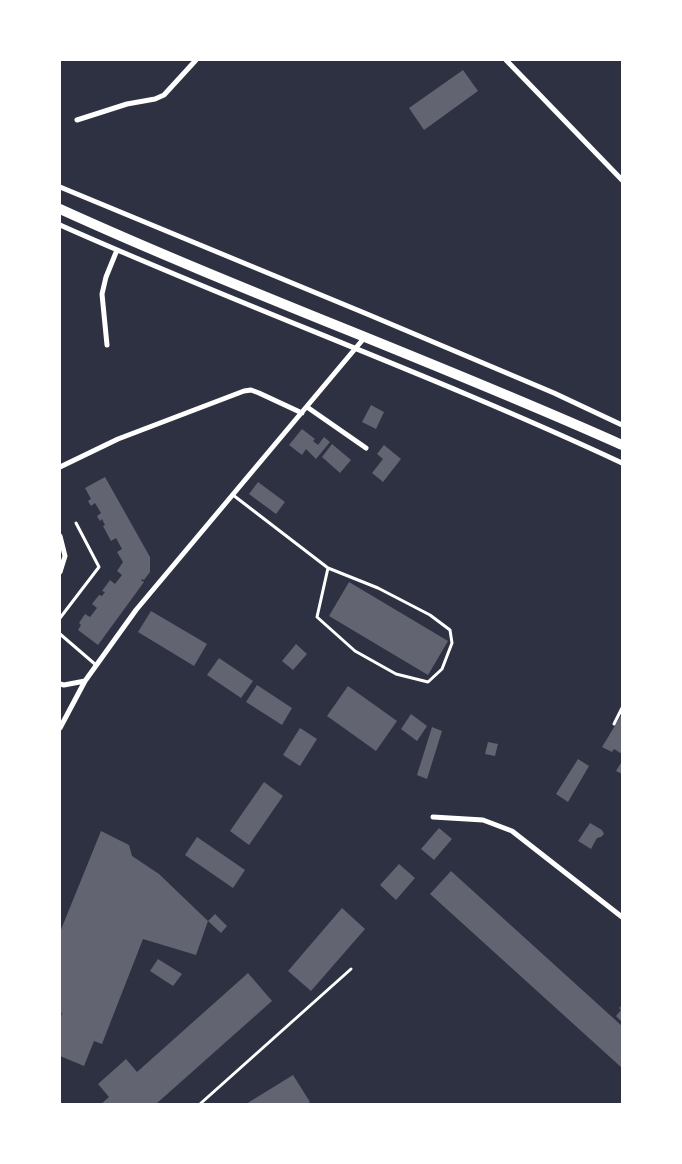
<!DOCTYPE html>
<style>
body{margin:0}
#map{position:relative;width:682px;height:1164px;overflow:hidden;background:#2d3142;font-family:Barlow,sans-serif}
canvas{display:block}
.frame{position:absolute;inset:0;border:61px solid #fff;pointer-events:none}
</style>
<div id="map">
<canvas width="682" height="1164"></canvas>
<div class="frame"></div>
</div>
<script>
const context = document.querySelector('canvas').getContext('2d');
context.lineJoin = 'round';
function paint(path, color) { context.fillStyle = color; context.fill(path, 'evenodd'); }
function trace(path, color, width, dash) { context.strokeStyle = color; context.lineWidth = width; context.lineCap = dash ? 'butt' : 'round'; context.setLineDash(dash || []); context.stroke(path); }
const building = new Path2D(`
 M463,70l15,21 -54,39 -15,-22z
 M371,405l13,7 -8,17 -14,-7z
 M302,429l13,10 -2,2 5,4 6,-8 6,5 -14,17 -10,-10 -4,6 -13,-10z
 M332,444l19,16 -11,13 -18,-16z
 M384,445l17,14 -18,23 -11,-9 11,-14 -6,-5z
 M105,477l45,80v15l-6,8 -2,-1 -1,1 3,2 -46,63 -20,-15 3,-5 -2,-2 6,-9 5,3 7,-9 -5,-4 7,-9 3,1 3,-4 -3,-1 8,-11 5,4 7,-9 -5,-4 6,-9 -6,-10 5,-3 -6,-11 -5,3 -8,-15 2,-1 -3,-6 -2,2 -3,-5 4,-3 -6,-10 -4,3 -3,-5 3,-2 -6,-11z
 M258,482l27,20 -9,12 -27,-20z
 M349,582l99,59 -20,34 -99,-59z
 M151,611l56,33 -13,22 -56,-34z
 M296,644l11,10 -14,16 -11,-9z
 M219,658l34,23 -12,17 -34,-23z
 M257,685l35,23 -10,17 -36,-23z
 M348,686l49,35 -21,30 -49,-35z
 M411,714l16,12 -10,15 -16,-12z
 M622,714v40l-8,-5 -2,3 -10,-5z
 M432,727l10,4 -15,48 -10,-4z
 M300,728l17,11 -17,27 -17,-11z
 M488,742l10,2 -3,12 -10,-2z
 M578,759l11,7 -21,36 -12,-8z
 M622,761v13l-6,-3z
 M264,782l19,14 -34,49 -19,-14z
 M590,823l12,7 2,4 -3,3 -4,1 -6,11 -13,-8z
 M439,828l13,11 -18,21 -13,-11z
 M101,831l28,14 3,11 27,18 49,47 7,-7 12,12 -6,7 -13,-12 -12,34 -53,-16 -41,105 -8,-3 -10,25 -24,-10v-37l2,-6 -2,-1v-80z
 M197,837l48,33 -12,18 -48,-33z
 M399,864l16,14 -19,22 -16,-15z
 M451,871l171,155v42l-192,-174z
 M342,908l23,21 -54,62 -23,-20z
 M158,959l24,15 -9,12 -23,-15z
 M248,973l24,28 -116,103h-55l8,-7 -11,-13 28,-25 11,13z
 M622,1005v17l-6,-6 5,-6 -2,-2z
 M293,1075l17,27 -3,2h-61z`);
const service = new Path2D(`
 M233,495l95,73 50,20 52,27 20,15 2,13 -10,26 -14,13 -32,-8 -41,-23 -38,-34 11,-49
 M60,618l39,-51 -23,-44
 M60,634l36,31
 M614,724l8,-16
 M200,1104l151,-135`);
const minor = new Path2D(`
 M506,60l116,120
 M77,120l50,-16 28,-5 9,-4 32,-35
 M60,187l307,127 187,79 68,32
 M60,225c186,83 378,152 562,238
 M107,345l-5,-51 4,-17 11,-27
 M307,407l59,41
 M60,467l58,-28 126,-48 7,-1 8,3 43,20
 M60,536l5,20 -5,16
 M60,684l4,1 21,-4
 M60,728l25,-47 51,-71 229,-273
 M433,817l50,3 29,11 110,86`);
const trunk = new Path2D(`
 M60,209c185,84 377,153 562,236`);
paint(building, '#626471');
trace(service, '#fff', 3);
trace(minor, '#fff', 5);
trace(trunk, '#fff', 10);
</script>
